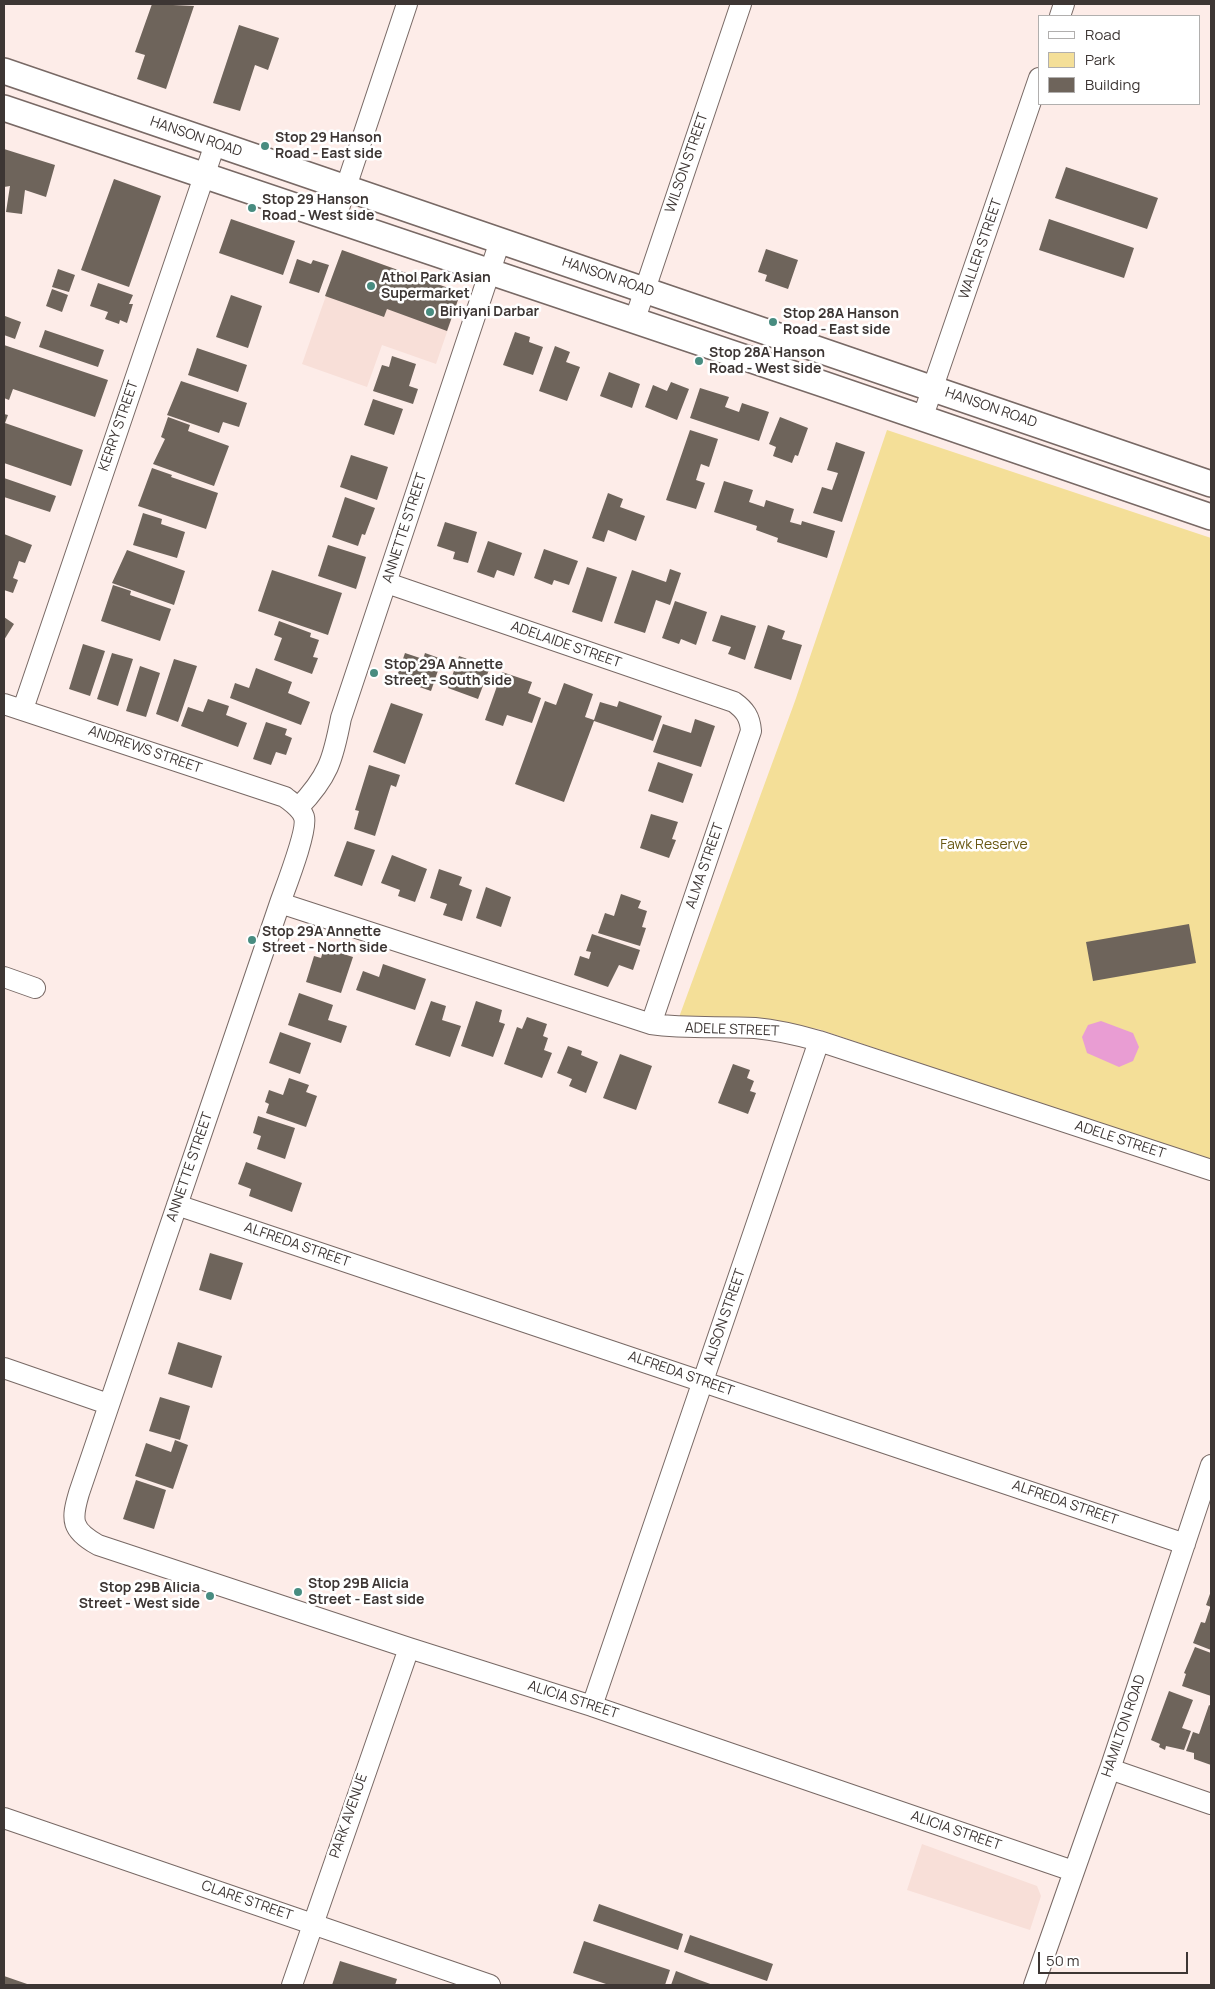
<!DOCTYPE html>
<style>
body{margin:0}
#map{position:relative;width:1215px;height:1989px;overflow:hidden;background:#fdece8;font-family:Manrope,sans-serif}
canvas{display:block}
.frame{position:absolute;inset:0;border:5px solid #3d3634;pointer-events:none}
.legend{position:absolute;left:1038px;top:15px;width:162px;height:90px;box-sizing:border-box;background:#fff;border:1px solid #b1afae;margin:0;padding:6px 9px;list-style:none;font-size:15px;color:#3d3634}
.legend li{display:flex;align-items:center;gap:10px;height:25px}
.legend b{width:25px;border:1px solid #b1afae}
.scale{position:absolute;left:1038px;top:1952px;width:150px;height:22px;box-sizing:border-box;border:2px solid #3d3634;border-top:0;padding-left:6px;font-size:15px;line-height:18px;white-space:nowrap;color:#3d3634;-webkit-text-stroke:4px #fff;paint-order:stroke}
</style>
<div id="map">
<canvas width="1215" height="1989"></canvas>
<div class="frame"></div>
<ul class="legend">
<li><b style="height:6px;background:#fff"></b>Road</li>
<li><b style="height:14px;background:#f4df98"></b>Park</li>
<li><b style="height:14px;background:#6e645b"></b>Building</li>
</ul>
<div class="scale">50 m</div>
</div>
<script>
const context = document.querySelector('canvas').getContext('2d');
context.lineJoin = 'round';
function paint(path, color) { context.fillStyle = color; context.fill(path, 'evenodd'); }
function trace(path, color, width, dash) { context.strokeStyle = color; context.lineWidth = width; context.lineCap = dash ? 'butt' : 'round'; context.setLineDash(dash || []); context.stroke(path); }
function drawText(font, color, halo, rows, align = 'center') {
  context.font = font + ' Manrope,sans-serif'; context.lineWidth = 5; context.setLineDash([]); context.textBaseline = 'middle'; context.strokeStyle = halo; context.fillStyle = color; for (const [text, x, y, turn = 0] of rows) {
    context.save(); context.translate(x, y); context.rotate((+turn || 0) * Math.PI / 180); context.textAlign = isNaN(turn) ? turn : align; if (halo) context.strokeText(text, 0, 0); context.fillText(text, 0, 0); context.restore();
  }
}
const built = new Path2D(`
 M342,250l112,40 4,10 -22,64 -54,-19 -15,42 -65,-23z
 M922,1844l115,42 4,10 -11,34 -123,-40z`);
const green = new Path2D(`
 M887,430l324,108v623l-393,-132 -55,-7 -85,-2 117,-319z`);
const water = new Path2D(`
 M1101,1021l32,12 6,14 -6,14 -14,6 -32,-14 -5,-16 6,-12z`);
const building = new Path2D(`
 M152,4l42,2 -28,83 -29,-10 8,-24 -10,-3z
 M239,25l40,13 -11,32 -13,-5 -15,46 -27,-8z
 M4,149l51,16 -9,32 -21,-7 -3,24 -16,-2 4,-26 -6,1z
 M1066,167l92,31 -11,31 -92,-31z
 M114,179l47,17 -32,91 -48,-17z
 M231,219l64,22 -12,34 -64,-22z
 M1049,219l85,29 -10,30 -85,-28z
 M766,249l32,11 -10,29 -23,-8 2,-6 -9,-3z
 M342,250l112,40 4,10 -11,31 -60,-22 -3,8 -59,-21z
 M297,259l14,5 2,-4 16,5 -10,28 -30,-10z
 M58,269l17,6 -6,17 -17,-5z
 M98,283l35,12 -4,9h4l-6,19 -7,-3 -1,4 -14,-5 3,-7 -18,-6z
 M52,289l16,6 -6,17 -16,-6z
 M231,295l31,11 -14,42 -32,-11z
 M5,316l16,6 -6,17 -11,-4z
 M45,330l59,20 -6,17 -59,-20z
 M515,332l15,5 -1,5 14,5 -10,28 -30,-10z
 M4,345l104,35 -13,37 -82,-28 -4,11 -5,-2z
 M555,346l15,6 -4,10 14,5 -13,34 -28,-10z
 M197,348l50,17 -9,27 -50,-17z
 M392,356l24,8 -7,22 9,3 -5,15 -40,-13 9,-26 7,2z
 M609,372l31,12 -8,24 -32,-12z
 M181,381l66,22 -8,24 -16,-5 -4,11 -52,-18z
 M671,382l18,7 -12,31 -32,-13 8,-22 14,6z
 M700,388l29,9 -4,10 14,5 3,-9 27,9 -10,29 -69,-23z
 M373,399l30,10 -9,26 -30,-10z
 M4,414l4,1 -3,8 78,27 -12,36 -67,-23z
 M168,417l22,8 -2,6 41,15 -15,40 -61,-22 12,-25 -4,-2z
 M780,417l28,11 -10,28 -3,-1 -3,8 -19,-7 3,-9 -7,-3z
 M690,430l28,9 -9,28 -8,-3 -5,16 9,3 -9,26 -30,-9z
 M836,442l29,10 -23,70 -29,-9 9,-26 10,3 6,-17 -11,-3z
 M351,455l37,12 -11,33 -37,-13z
 M152,468l20,7 -1,2 47,16 -12,36 -68,-23z
 M4,478l52,18 -6,16 -46,-15z
 M724,481l29,9 -4,12 15,5 2,-7 28,9 -4,13 11,3 1,-4 33,10 -8,27 -50,-16 1,-4 -22,-8 1,-4 -43,-14z
 M608,493l15,6 -3,8 25,9 -9,25 -28,-11 -4,12 -12,-4z
 M345,497l30,11 -10,27 -3,-1 -4,12 -26,-9z
 M143,513l19,6 -1,5 24,8 -8,26 -44,-13z
 M445,522l32,10 -9,31 -15,-4 2,-7 -18,-6z
 M4,534l28,11 -7,18 -6,-2 -6,17 5,2 -5,13 -9,-3z
 M488,541l34,12 -8,23 -17,-6 -3,8 -17,-6z
 M328,545l38,12 -10,32 -38,-13z
 M544,549l34,12 -9,24 -15,-5 -2,5 -18,-7z
 M127,550l58,21 -11,34 -62,-22z
 M587,567l30,10 -15,45 -30,-10z
 M670,569l11,4 -11,32 -14,-5 -11,33 -31,-10 18,-53 34,12z
 M272,570l70,23 -14,42 -70,-24z
 M113,585l18,6 -1,4 41,14 -11,32 -59,-20z
 M675,601l32,11 -11,33 -15,-6 -2,5 -17,-6z
 M721,615l35,11 -11,34 -17,-6 3,-7 -19,-6z
 M4,617l10,7 -10,16z
 M279,621l32,12 -1,4 9,3 -6,17 5,1 -6,16 -38,-14 8,-22 -8,-3z
 M768,625l17,6 -3,8 20,6 -11,35 -37,-12z
 M83,644l22,7 -15,45 -21,-7z
 M112,653l21,6 -15,47 -21,-7z
 M405,653l18,6 2,-6 17,6 -11,32 -35,-12z
 M459,656l31,11 -12,32 -30,-11z
 M174,659l23,7 -19,56 -22,-8z
 M140,666l20,7 -14,44 -20,-6z
 M256,668l36,14 -4,11 22,9 -9,23 -71,-27 5,-15 14,5z
 M502,672l30,10 -4,11 13,5 -9,25 -25,-8 -4,11 -18,-6z
 M564,683l29,11 -8,23 9,3 6,-18 17,5 2,-6 43,15 -9,25 -59,-20 -30,81 -49,-18 30,-83 11,4z
 M208,699l21,7 -3,9 21,8 -9,24 -57,-21 7,-19 15,5z
 M391,703l32,11 -18,50 -32,-12z
 M695,719l20,7 -14,41 -48,-15 10,-28 28,9z
 M266,722l21,7 -2,6 7,3 -6,17 -10,-3 -5,13 -18,-6z
 M658,762l35,12 -10,29 -35,-12z
 M369,765l31,10 -4,12 -5,-2 -16,51 -21,-7 5,-18 -4,-1z
 M651,814l27,8 -6,17 4,1 -7,18 -29,-10z
 M347,841l28,9 -13,36 -28,-10z
 M392,855l35,14 -12,33 -17,-6 2,-6 -19,-7z
 M439,869l23,8 -3,8 13,5 -10,31 -19,-6 4,-11 -17,-6z
 M486,887l25,10 -10,30 -25,-9z
 M621,894l20,7 -3,7 9,3 -5,16 4,1 -6,18 -42,-13 7,-20 9,3z
 M1189,924l7,39 -103,18 -7,-39z
 M592,934l48,16 -7,20 -14,-5 -11,22 -34,-12 6,-19 9,3 2,-7 -5,-1z
 M324,948l29,9 -12,36 -35,-11 8,-26 7,2z
 M383,964l43,15 -11,31 -59,-20 7,-19 16,6z
 M299,993l34,12 -5,15 19,6 -6,17 -53,-18z
 M431,1001l15,5 -4,14 19,6 -11,31 -35,-12z
 M476,1001l26,9 -3,12 6,2 -12,33 -32,-11z
 M527,1017l20,7 -4,12 5,2 -4,12 8,3 -10,25 -38,-14 13,-37 5,2z
 M280,1032l31,11 -11,31 -31,-11z
 M568,1046l14,5 -1,4 17,7 -12,31 -17,-7 3,-7 -15,-6z
 M620,1054l32,12 -16,44 -33,-12z
 M733,1064l17,6 -3,8 7,3 -4,10 6,2 -8,21 -30,-11z
 M289,1078l20,7 -3,7 11,4 -11,31 -40,-14 3,-9 -4,-2 4,-12 14,5z
 M258,1116l37,12 -10,31 -28,-10 4,-13 -8,-3z
 M246,1162l56,21 -10,29 -43,-16 2,-7 -13,-5z
 M210,1253l33,10 -12,37 -32,-10z
 M178,1342l44,14 -10,32 -44,-14z
 M160,1397l30,9 -10,34 -31,-9z
 M175,1440l13,5 -15,44 -38,-13 11,-33 25,9z
 M136,1480l30,10 -12,39 -31,-10z
 M1211,1591v16l-5,-2z
 M1210,1608l1,1v41l-18,-7 8,-21 4,1z
 M1195,1647l16,6v43l-29,-10 4,-12 -2,-1z
 M1169,1691l24,9 -11,28 9,3 -7,19 -18,-4 -1,4 -6,-3 1,-3 -9,-4z
 M1209,1705l2,1v59l-17,-6v-6l-8,-2 7,-19 6,2z
 M599,1904l84,30 -5,16 -85,-29z
 M690,1935l83,29 -6,17 -83,-29z
 M584,1941l86,29 -5,15h-56l-36,-12z
 M340,1961l57,18 -2,6h-63z
 M676,1971l18,7 19,7h-42z
 M4,1976l26,9h-26z`);
const minor = new Path2D(`
 M1060,16l4,-12
 M335,220l72,-216
 M634,322l107,-318
 M922,419l117,-341
 M387,583l347,119c11,8 16,15 17,29l-100,293
 M4,704l281,93c6,5 16,11 19,20 4,13 -18,69 -24,86l-201,590c-8,27 -8,37 19,52l311,103 183,58 481,165
 M23,709l192,-565
 M298,808c30,-31 35,-48 43,-90l159,-477
 M280,903l371,121c35,5 69,2 104,4 22,2 43,7 64,13l392,129
 M4,977l31,11
 M177,1205l1008,339
 M4,1368l104,36
 M592,1706l227,-665
 M1110,1769l101,35
 M4,1818l486,167
 M292,1985l117,-337
 M1034,1985l76,-216 101,-304`);
const major = new Path2D(`
 M4,71l1207,413
 M4,108l822,277 385,132`);
const markers = [
 [265,146,5,"#488c80"],
 [252,208,5,"#488c80"],
 [371,286,5,"#488c80"],
 [430,312,5,"#488c80"],
 [773,322,5,"#488c80"],
 [699,361,5,"#488c80"],
 [374,673,5,"#488c80"],
 [252,940,5,"#488c80"],
 [298,1592,5,"#488c80"],
 [210,1596,5,"#488c80"]
];
const streetNames = [
 ["HANSON ROAD",196,137,19],
 ["WILSON STREET",687,163,-71],
 ["WALLER STREET",981,249,-71],
 ["HANSON ROAD",608,277,19],
 ["HANSON ROAD",991,408,19],
 ["KERRY STREET",119,426,-71],
 ["ANNETTE STREET",405,528,-72],
 ["ADELAIDE STREET",566,645,19],
 ["ANDREWS STREET",145,750,19],
 ["ALMA STREET",705,866,-71],
 ["ADELE STREET",732,1030,2],
 ["ADELE STREET",1120,1140,18],
 ["ANNETTE STREET",190,1167,-71],
 ["ALFREDA STREET",297,1245,19],
 ["ALISON STREET",725,1317,-71],
 ["ALFREDA STREET",681,1374,19],
 ["ALFREDA STREET",1065,1503,19],
 ["ALICIA STREET",573,1700,18],
 ["HAMILTON ROAD",1124,1726,-71],
 ["PARK AVENUE",349,1816,-71],
 ["ALICIA STREET",956,1831,19],
 ["CLARE STREET",247,1901,19]
];
const poiNames = [
 ["Stop 29 Hanson",275,138],
 ["Road - East side",275,154],
 ["Stop 29 Hanson",262,200],
 ["Road - West side",262,216],
 ["Athol Park Asian",381,278],
 ["Supermarket",381,294],
 ["Biriyani Darbar",440,312],
 ["Stop 28A Hanson",783,314],
 ["Road - East side",783,330],
 ["Stop 28A Hanson",709,353],
 ["Road - West side",709,369],
 ["Stop 29A Annette",384,665],
 ["Street - South side",384,681],
 ["Stop 29A Annette",262,932],
 ["Street - North side",262,948],
 ["Stop 29B Alicia",308,1584],
 ["Street - East side",308,1600],
 ["Stop 29B Alicia",200,1588,"right"],
 ["Street - West side",200,1604,"right"]
];
const parkNames = [
 ["Fawk Reserve",984,845]
];
paint(built, '#f8dfd8');
paint(green, '#f4df98');
paint(water, '#e99dd3');
paint(building, '#6e645b');
trace(minor, '#786965', 22);
trace(major, '#786965', 28);
trace(minor, '#fff', 20);
trace(major, '#fff', 25);
for (const [x, y, r, color] of markers) { const dot = new Path2D(); dot.arc(x, y, r, 0, 2 * Math.PI); context.fillStyle = color; context.fill(dot); trace(dot, '#fff', 2); }
drawText('14px', '#3d3634', '#fff', streetNames);
drawText('bold 14px', '#3d3634', '#fff', poiNames, 'left');
drawText('14px', '#675611', '#fff', parkNames);
</script>
